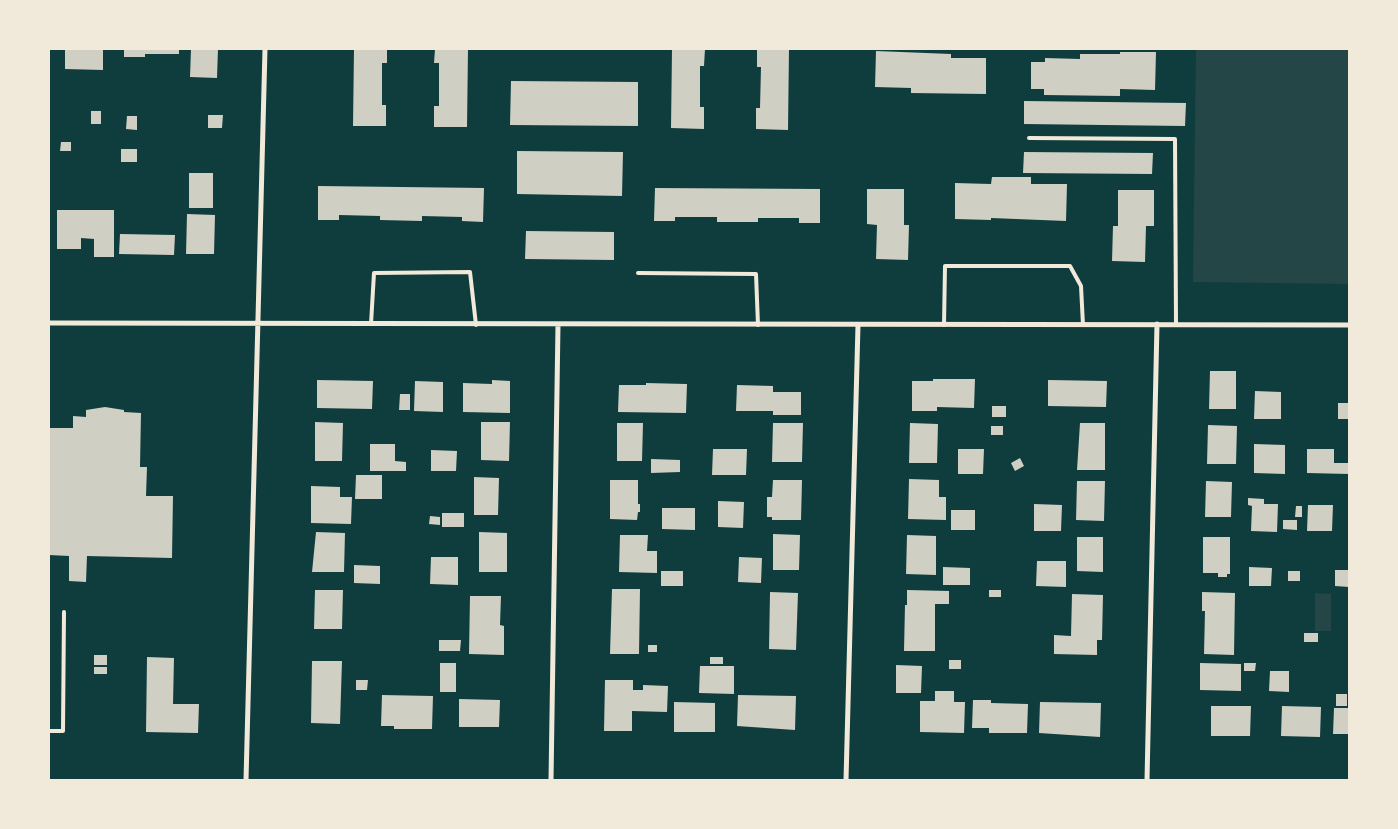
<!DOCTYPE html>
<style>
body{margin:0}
#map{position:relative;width:1398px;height:829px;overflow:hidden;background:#0f3d3e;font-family:"Sofia Sans Condensed",sans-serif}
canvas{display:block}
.frame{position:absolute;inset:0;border:50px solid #f1e9da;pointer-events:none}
</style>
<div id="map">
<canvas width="1398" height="829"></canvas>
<div class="frame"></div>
</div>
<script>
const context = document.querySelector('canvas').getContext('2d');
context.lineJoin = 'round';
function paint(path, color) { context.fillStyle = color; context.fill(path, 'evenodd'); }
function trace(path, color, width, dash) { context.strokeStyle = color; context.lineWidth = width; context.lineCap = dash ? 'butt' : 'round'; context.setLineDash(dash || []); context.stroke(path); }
const green = new Path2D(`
 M1196,49h153v235l-156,-2z
 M1315,593l16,1v37h-16z`);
const building = new Path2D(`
 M65,49h38v21l-38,-1z
 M124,49h55v5h-34v3h-21z
 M191,49h27l-1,29 -27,-1z
 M354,49h33v14h-5v42h4v21h-33z
 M435,49h33l-1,78h-33v-21h5v-43h-5z
 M672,49h33l-1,17h-4v41h4v22l-33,-1z
 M757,49h32l-1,81 -32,-1v-21h4l1,-41h-4z
 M876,51l75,3v4h35v36l-75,-1v-5l-36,-1z
 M1120,52h36l-1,38 -35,-1v7l-76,-1v-6h-13v-27h14v-4l35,1v-5h40z
 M511,81l127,1v44l-128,-1z
 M1024,101l162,2 -1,23 -161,-2z
 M91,111h10v13h-10z
 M208,115h15l-1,13h-14z
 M127,116h10v14l-11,-1z
 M61,142h10v9h-11z
 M121,149h16v13h-16z
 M517,151l106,1 -1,44 -105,-2z
 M1024,152l129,1 -1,21 -129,-1z
 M189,173h24v35h-24z
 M992,177h39v7h36l-1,37 -75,-3v2l-36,-1v-36l36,1z
 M318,186l166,2 -1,34 -21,-1v-4l-40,-1v5l-42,-1v-4l-41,-1v5h-21z
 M655,188l165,1v34h-21v-5h-41v4h-41v-5h-42v4h-21z
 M867,189h37v36h5l-1,35 -32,-1 1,-34 -10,-1z
 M1118,190h36v36h-8l-1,36 -33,-1 1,-35h5z
 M57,210h57v47h-20v-18l-13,-1v11h-24z
 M187,214l28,1 -1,39h-28z
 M526,231l88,1v28l-89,-1z
 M120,234l55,1 -1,20 -55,-1z
 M1210,371h26v38h-27z
 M933,379h42l-1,29 -37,-1v4h-25v-30h21z
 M317,380l56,1 -1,28 -55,-1z
 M492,380l18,1v32l-47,-1v-29l29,1z
 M1048,380l59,1 -1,26 -58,-1z
 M415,381l28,1v30l-29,-1z
 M646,383l41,1 -1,29 -68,-1 1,-27h27z
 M737,385l36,1v6h28v23h-28v-4h-37z
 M1255,391l26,1v27h-27z
 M400,394h10v16h-11z
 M1338,403h11v16h-11z
 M992,406h14v11h-14z
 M105,407l19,3v2l17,1 -1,54h7l-1,29h27l-1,62 -85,-2 -1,26 -17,-1v-25l-20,-1v-127h24v-12l13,1v-7z
 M315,422l28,1 -1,38h-27z
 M481,422h29l-1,39 -28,-1z
 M617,423h26l-1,38h-25z
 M773,423h30l-1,39h-30z
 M910,423l28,1 -1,39h-28z
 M1080,423h25v47h-28z
 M1208,425l29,1 -1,38h-29z
 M991,426h12v9h-12z
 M370,444h25v17l11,1v9h-36z
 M1254,444l31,1v29l-31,-1z
 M713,449h34l-1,26h-34z
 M958,449h26l-1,25h-25z
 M1307,449h27v14h15v11l-42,-1z
 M431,450l26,1 -1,20h-25z
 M1020,458l4,8 -9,5 -4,-8z
 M651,459l29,1v12l-29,1z
 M356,475h26v24h-27z
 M474,477l25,1 -1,37h-24z
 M909,479l30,1v17h7v23l-38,-1z
 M610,480h28v24h2v8h-2l-1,8 -27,-1z
 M773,480h29l-1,40h-29v-3h-5v-20h5z
 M1077,481h28l-1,40 -28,-1z
 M1206,481l26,1 -1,35h-26z
 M311,486l29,1v10h12l-1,27 -40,-1z
 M1248,498l16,1v5h14l-1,28 -26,-1 1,-25 -4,-1z
 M718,501l26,1 -1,26 -25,-1z
 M1034,504l28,1 -1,26h-27z
 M1308,505h25l-1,26h-25z
 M1296,506h6v11h-7z
 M662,508h33v22l-33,-1z
 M951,510h24v20h-24z
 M442,513h22v14h-22z
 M430,516l10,1v8l-11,-1z
 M1283,520h14v10l-14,-1z
 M316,532l29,1 -1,39h-32z
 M479,532l28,1v39h-28z
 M773,534l27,1 -1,35h-26z
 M620,535h28l-1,16h10v22l-38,-1z
 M907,535l29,1v39l-30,-1z
 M1077,537h26v35l-26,-1z
 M1203,537h27v37h-3v3h-9v-4h-15z
 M431,557h27v28l-28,-1z
 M739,557l23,1 -1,25 -23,-1z
 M1037,561h29v26l-30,-1z
 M354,565l26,1v18l-26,-1z
 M943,567l27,1v17h-27z
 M1249,567l23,1 -1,18h-22z
 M1335,570h14v17l-14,-1z
 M661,571h22v15h-22z
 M1288,571h12v10h-12z
 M612,589h28l-1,65h-29z
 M315,590h28l-1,39h-28z
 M907,590l42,1v13h-14v47h-31l1,-46h2z
 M989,590h12v7h-12z
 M770,592l28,1 -2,57 -27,-1z
 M1202,592l33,1 -1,62 -30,-1 1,-43h-3z
 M1072,594l31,1 -1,45h-5v15l-43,-1v-19l17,1z
 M470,596h31l-1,29 4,1v29l-35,-1z
 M1304,633h14v9h-14z
 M439,640h22l-1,11h-21z
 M648,645h9v7h-9z
 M94,655h13v10h-13z
 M147,657l27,1 -1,46h26l-1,29 -52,-1z
 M710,657h13v7h-13z
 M949,660h12v9h-12z
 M312,661h30l-2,63 -29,-1z
 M440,663h16v29h-16z
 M1200,663l41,1v27l-41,-1z
 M1244,663h12l-1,8h-11z
 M896,665l26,1 -1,27h-25z
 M700,666h34v28l-35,-1z
 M94,667h13v7h-13z
 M1270,671h19v21l-20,-1z
 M356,680h12l-1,10h-11z
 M605,680h28v10h10v-5l25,1 -1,26 -35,-1v20h-28z
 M935,691h19v11h11l-1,31 -44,-1v-31h15z
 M1336,694h11v12h-11z
 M382,695l51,1 -1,33h-38v-3h-13z
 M738,695l58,1 -1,34 -58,-4z
 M459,699l41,1 -1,27h-40z
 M973,700h18v3l37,1 -1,29h-38v-5h-17z
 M674,702l41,1v29h-41z
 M1040,702l61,1 -1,34 -61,-4z
 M1211,706h40l-1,30h-39z
 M1282,706l39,1 -1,30 -39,-1z
 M1334,708h15v26h-16z`);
const service = new Path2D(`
 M1029,138l146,1 1,185
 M638,273l118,1 2,51
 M371,324l3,-51 96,-1 6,53
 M944,325l1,-59h125l11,20 2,39
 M49,731h14l1,-119`);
const minor = new Path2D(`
 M49,323l1300,2
 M246,780l19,-731
 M551,780l7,-455
 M846,780l12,-455
 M1147,780l10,-456`);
paint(green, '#244646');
paint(building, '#cfcfc3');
trace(service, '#f1e9da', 4);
trace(minor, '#f1e9da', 5);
</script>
